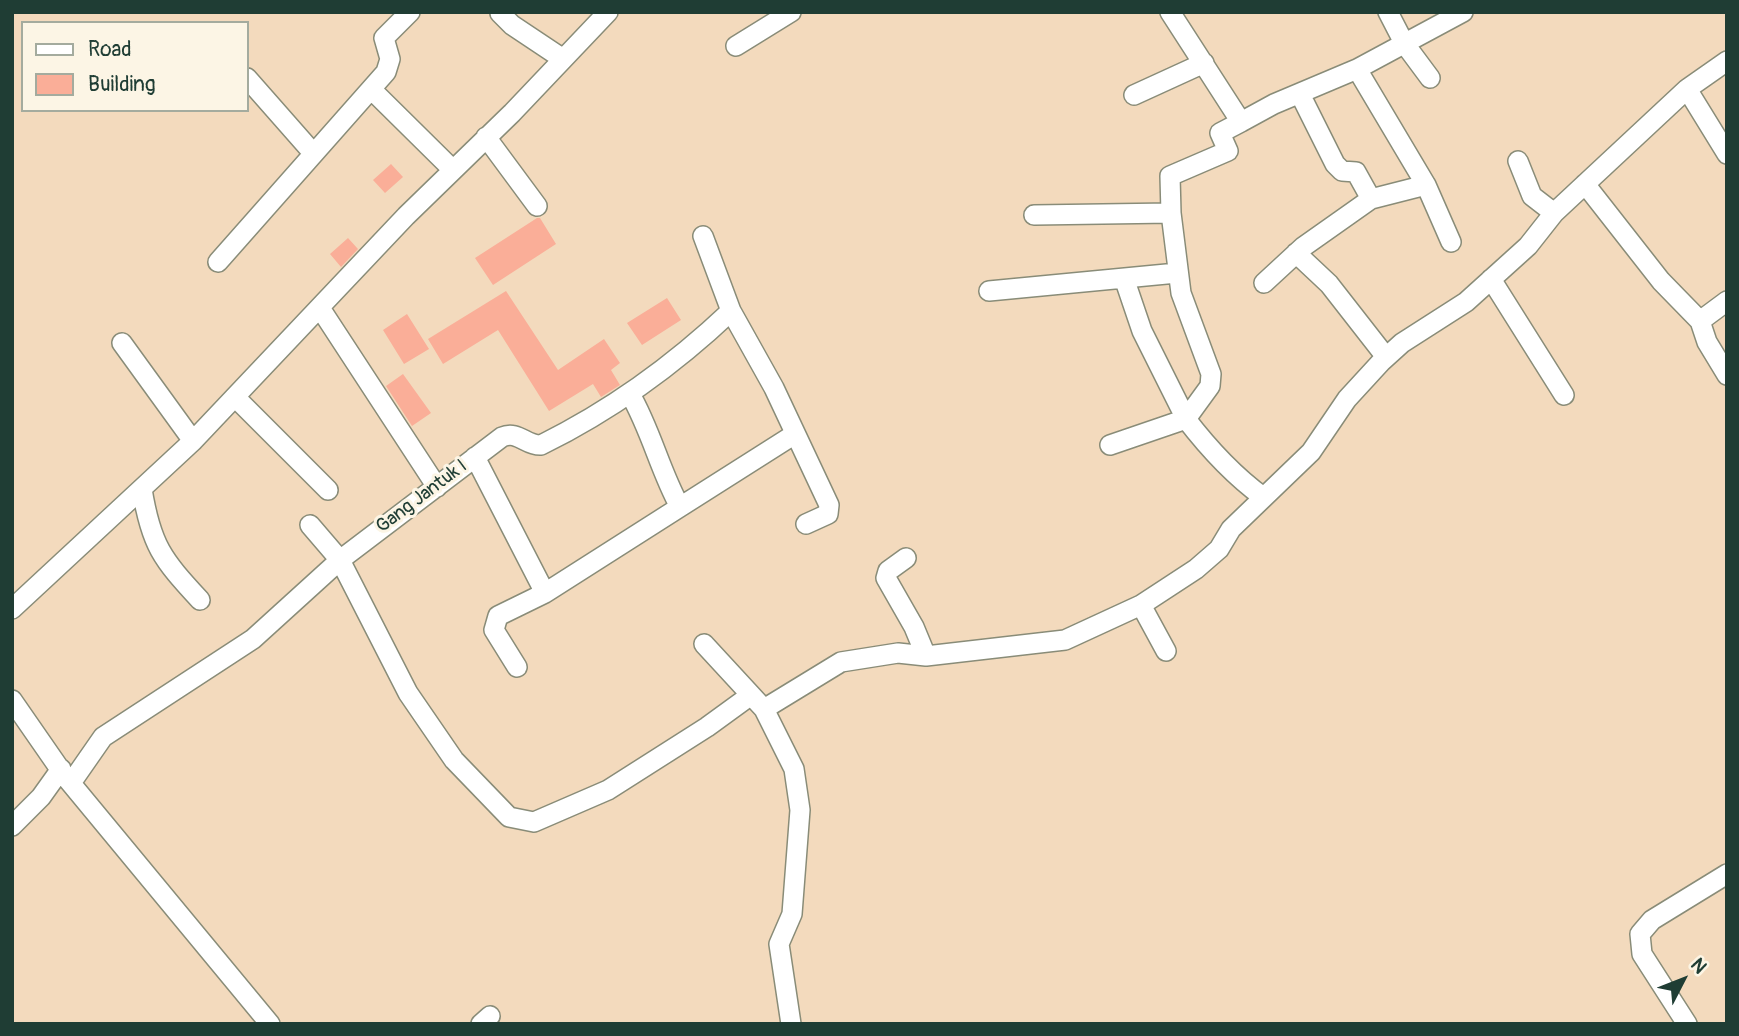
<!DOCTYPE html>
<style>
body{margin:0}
#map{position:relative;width:1739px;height:1036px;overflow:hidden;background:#f3dabd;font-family:Pangolin,sans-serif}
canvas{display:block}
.frame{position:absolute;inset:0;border:14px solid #1f3d34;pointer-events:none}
.legend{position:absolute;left:21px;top:21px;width:228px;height:91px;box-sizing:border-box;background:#fcf5e5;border:2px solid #a4ab9e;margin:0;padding:9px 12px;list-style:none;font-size:21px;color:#1f3d34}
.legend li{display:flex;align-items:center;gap:14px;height:35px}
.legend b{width:35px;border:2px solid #a4ab9e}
.north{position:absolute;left:1648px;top:945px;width:70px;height:70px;-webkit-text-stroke:5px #fcf5e5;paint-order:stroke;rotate:48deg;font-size:19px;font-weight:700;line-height:28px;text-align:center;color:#1f3d34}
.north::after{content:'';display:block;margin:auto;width:24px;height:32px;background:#1f3d34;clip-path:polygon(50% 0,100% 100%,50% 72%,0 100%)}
</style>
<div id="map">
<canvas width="1739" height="1036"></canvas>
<div class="frame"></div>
<ul class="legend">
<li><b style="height:9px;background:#fff"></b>Road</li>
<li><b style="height:19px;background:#faae98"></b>Building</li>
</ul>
<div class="north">N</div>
</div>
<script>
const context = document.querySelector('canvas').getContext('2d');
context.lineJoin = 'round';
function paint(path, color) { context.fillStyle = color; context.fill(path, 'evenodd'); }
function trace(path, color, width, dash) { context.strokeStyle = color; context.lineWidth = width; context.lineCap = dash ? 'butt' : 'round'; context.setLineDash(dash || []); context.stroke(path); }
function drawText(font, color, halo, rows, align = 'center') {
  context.font = font + ' Pangolin,sans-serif'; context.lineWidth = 6; context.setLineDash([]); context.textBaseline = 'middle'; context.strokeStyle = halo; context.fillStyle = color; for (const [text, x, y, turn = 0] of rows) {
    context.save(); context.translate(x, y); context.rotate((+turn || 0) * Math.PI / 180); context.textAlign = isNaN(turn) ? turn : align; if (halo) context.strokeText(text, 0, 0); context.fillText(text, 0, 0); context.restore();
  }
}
const building = new Path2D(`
 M391,164l12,13 -18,16 -12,-13z
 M537,218h3l16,26 -63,41 -18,-27z
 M348,238l10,11 -17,18 -11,-13z
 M506,291l52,79 46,-31 16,24 -9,7 9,15 -19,12 -8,-13 -44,27 -51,-81 -55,34 -15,-25z
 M667,298l14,22 -39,25 -15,-22z
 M407,314l22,35 -25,15 -21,-34z
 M403,374l28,39 -19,13 -26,-40z`);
const minor = new Path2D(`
 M1170,12l71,110 33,-18 83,-35 106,-57
 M1388,12l16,31 26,35
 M500,13l12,12 51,34
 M736,46l55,-34
 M1357,69l69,116 25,57
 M247,78l66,75
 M1687,89l40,65
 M372,90l80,79
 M1300,94l35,70 7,7 14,1 15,27
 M1134,95l70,-32
 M486,137l51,69
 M1518,161l14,35 22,17
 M1585,184l76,97 39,40 27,-20
 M1171,213l-1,-37 58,-25 -8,-18 21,-11
 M1034,215l137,-2 10,80 30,81 -1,12 -24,33c23,30 47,56 77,78
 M1296,253l33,31 57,73
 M218,262l168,-190 4,-13 -6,-21 26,-26
 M1491,279l73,116
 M1264,283l39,-36 68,-48 55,-14
 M989,291l188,-18
 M320,308l117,179
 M731,311l43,77 55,117 -1,9 -22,10
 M1700,321l7,21 20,33
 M122,343l71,98
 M630,394c21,36 30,77 50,113l115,-73
 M235,397l93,93
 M1110,445l76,-26 -44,-88 -18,-53
 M475,457l70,136
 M142,489c9,56 20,70 58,111
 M310,525l30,35 68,133 46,67 55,57 25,5 74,-32 99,-63 44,-32
 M906,558l-18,13 -2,7 28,49 12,29
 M1141,605l25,46
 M12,609l181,-168 213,-225 106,-103 96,-101
 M704,644l60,65 30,60 6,41 -8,104 -13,30 12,80
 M517,667l-23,-37 4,-14 47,-23 135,-86
 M12,700l52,75 206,249
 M764,709l77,-47 57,-9 28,3 139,-16 76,-35 55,-36 23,-20 12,-20 80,-77 36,-53 34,-37 21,-19 64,-41 62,-56 26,-33 133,-124 40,-28
 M71,783l32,-46 150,-98 87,-79 162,-123c16,-7 24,9 39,8 71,-35 133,-80 190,-134l-28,-75
 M12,826l29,-29 20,-28
 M481,1024l9,-8
 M1687,1024l-45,-70 -2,-20 12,-14 75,-46`);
const streetNames = [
 ["Gang Jantuk I",422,497,-37]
];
paint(building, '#faae98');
trace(minor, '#898c78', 22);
trace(minor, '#fff', 19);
drawText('19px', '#1f3d34', '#fcf5e5', streetNames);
</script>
